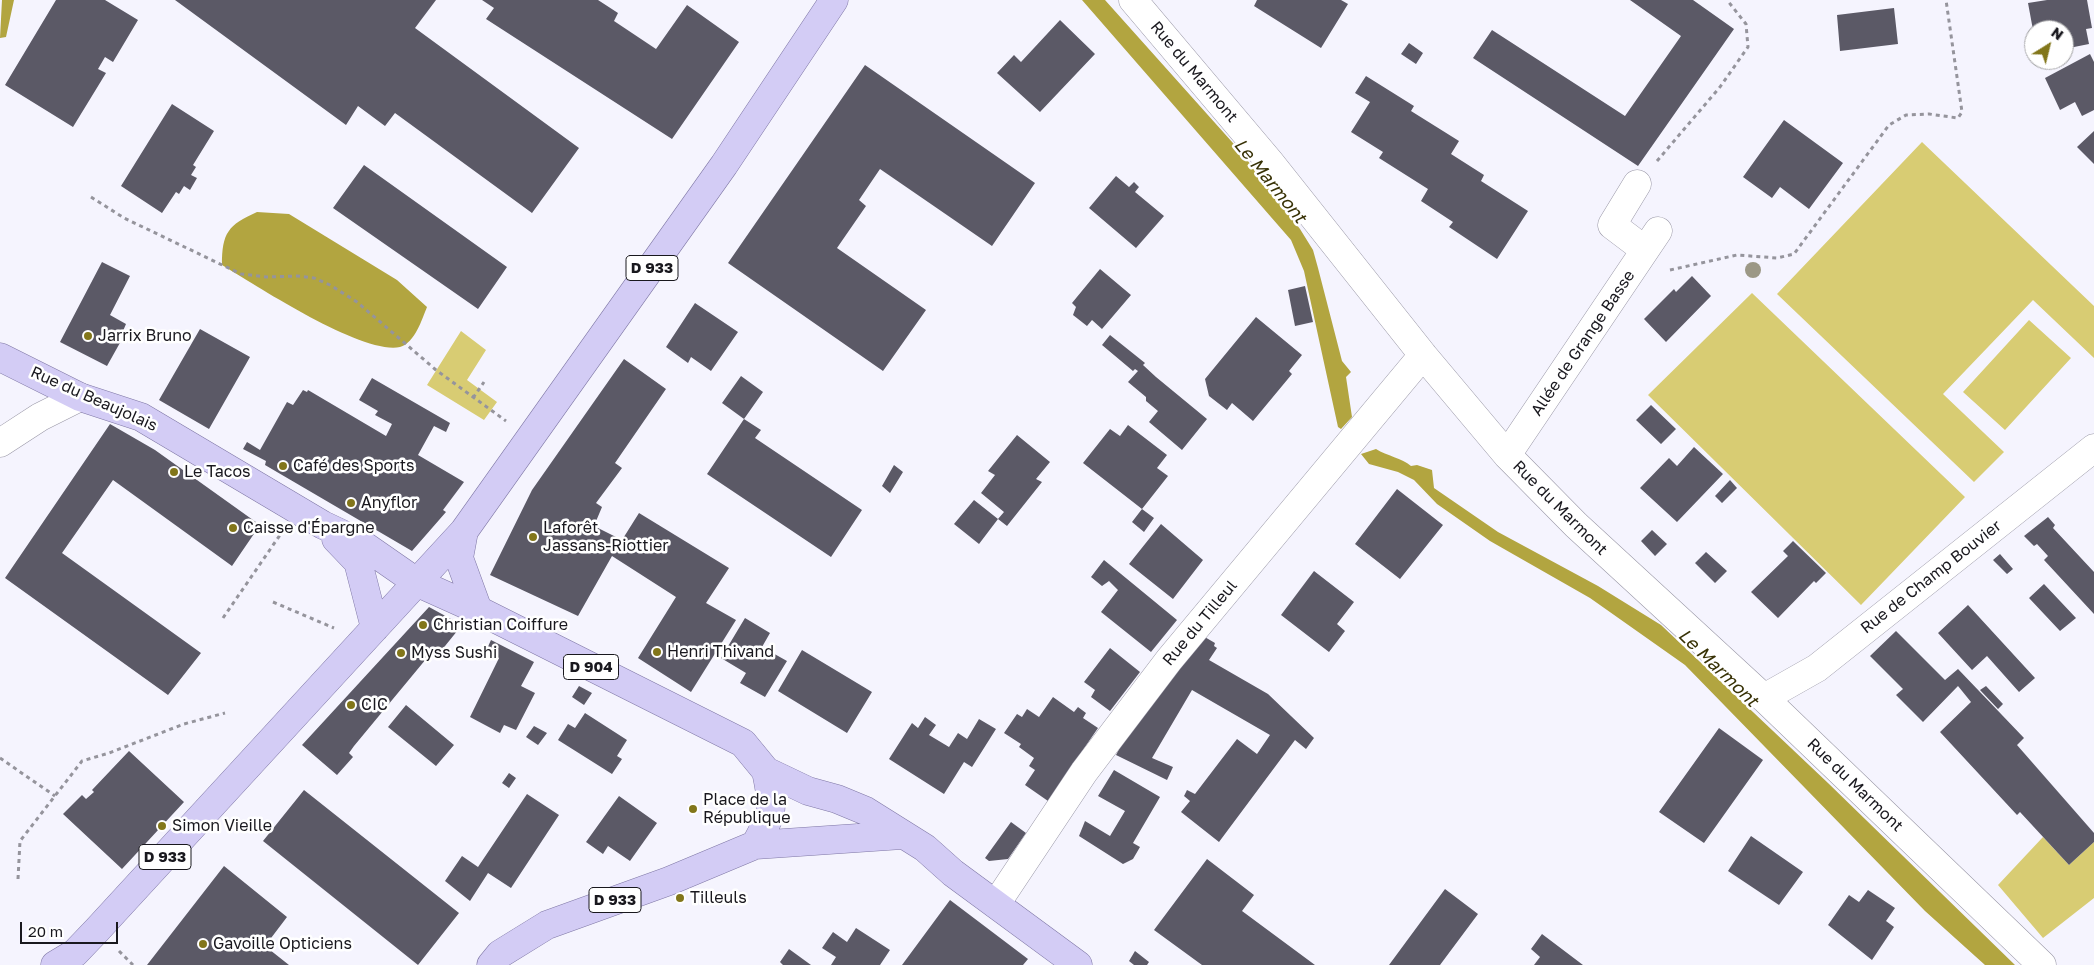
<!DOCTYPE html>
<meta charset="utf-8">
<style>
body{margin:0}
#map{position:relative;width:2094px;height:965px;overflow:hidden;background:#f5f4fe;font-family:"Golos Text",sans-serif}
canvas{display:block}
.north{position:absolute;left:2024px;top:20px;width:50px;height:50px;box-sizing:border-box;background:#fff;border:1px solid #a3a3a5;border-radius:50%;rotate:36deg;font-size:14px;font-weight:700;line-height:20px;text-align:center;color:#19181e}
.north::after{content:'';display:block;margin:auto;width:18px;height:22px;background:#82761a;clip-path:polygon(50% 0,100% 100%,50% 72%,0 100%)}
.scale{position:absolute;left:20px;top:922px;width:98px;height:22px;box-sizing:border-box;border:2px solid #19181e;border-top:0;padding-left:6px;font-size:15px;line-height:18px;white-space:nowrap;color:#19181e;-webkit-text-stroke:4px #fff;paint-order:stroke}
</style>
<div id="map">
<canvas width="2094" height="965"></canvas>
<div class="north">N</div>
<div class="scale">20 m</div>
</div>
<script>
const context = document.querySelector('canvas').getContext('2d');
context.lineJoin = 'round';
function paint(path, color) { context.fillStyle = color; context.fill(path, 'evenodd'); }
function trace(path, color, width, dash) { context.strokeStyle = color; context.lineWidth = width; context.lineCap = dash ? 'butt' : 'round'; context.setLineDash(dash || []); context.stroke(path); }
function drawText(font, color, halo, rows, align = 'center') {
  context.font = font + ' "Golos Text",sans-serif'; context.lineWidth = 5; context.setLineDash([]); context.textBaseline = 'middle'; context.strokeStyle = halo; context.fillStyle = color; for (const [text, x, y, turn = 0] of rows) {
    context.save(); context.translate(x, y); context.rotate((+turn || 0) * Math.PI / 180); context.textAlign = isNaN(turn) ? turn : align; if (halo) context.strokeText(text, 0, 0); context.fillText(text, 0, 0); context.restore();
  }
}
const green = new Path2D(`
 M1922,142l172,164v52l-61,-58 -90,94 61,58 -30,30 -197,-188z
 M1752,293l213,204 -104,108 -213,-210z
 M2029,320l42,38 -66,72 -42,-38z
 M461,331l25,19 -19,30 30,22 -13,18 -57,-35z
 M2043,837l26,28 25,-23v56l-51,40 -45,-53z`);
const water = new Path2D(`
 M2,0h12l-8,37 -6,1z
 M1082,0h23l136,152 59,77 13,21 5,18 24,93 9,11 -5,5 6,40 -11,12 -3,-2 -34,-156 -13,-31z
 M257,212l32,2 108,66 30,27c-5,12 -12,36 -27,40 -38,8 -143,-61 -178,-82 0,-32 6,-40 35,-53z
 M1376,449c11,7 26,9 35,17l6,-1 15,5 2,18 64,44 100,54 63,39 167,158 187,182h-30l-60,-54 -240,-246 -95,-67 -100,-57 -53,-37 -23,-24 -16,-8 -29,-8 -8,-10z`);
const building = new Path2D(`
 M56,0h49l33,20 -25,42 -8,-5 -7,12 8,4 -33,54 -68,-42z
 M175,0h261l-21,28 164,120 -47,65 -137,-100 -10,13 -27,-20 -12,19z
 M482,0h116l20,13 -4,8 42,28 31,-44 52,37 -67,97 -186,-120 8,-11z
 M1257,0h84l7,4 -27,44 -67,-42z
 M1630,0h63l41,29 -96,137 -165,-108 19,-28 133,86 56,-80z
 M2047,0h40l5,28 -6,1 3,15 -25,5v-19h-31l-5,-27z
 M1894,8l4,36 -58,7 -3,-36z
 M1060,20l35,34 -55,58 -43,-39 17,-18 7,7z
 M1409,43l14,10 -7,11 -15,-10z
 M2090,54l4,8v48l-12,6 -7,-14 -15,8 -15,-32z
 M865,65l170,118 -43,63 -112,-77 -21,31 7,6 -29,42 89,62 -43,61 -155,-108z
 M1366,76l48,30 -3,5 48,30 -8,13 33,21 -3,6 47,30 -31,48 -48,-32 4,-5 -32,-21 7,-12 -49,-31 4,-6 -32,-20 19,-30 -15,-9z
 M172,104l42,27 -21,34 3,2 -5,8 6,3 -7,12 -6,-4 -5,8 -3,-2 -14,21 -41,-27z
 M1784,120l59,43 -34,46 -29,-22 -8,11 -29,-21z
 M2094,131v33l-17,-17z
 M364,165l143,102 -29,42 -145,-101z
 M1116,176l13,11 5,-5 5,5 -4,5 29,24 -28,32 -47,-40z
 M102,262l28,14 -20,39 16,9 -3,7 3,1 -19,34 -47,-24z
 M1100,269l31,26 -29,34 -10,-9 -5,6 -14,-11 3,-8 -4,-4z
 M1692,276l19,20 -45,46 -22,-23 30,-30 2,3z
 M1305,286l8,36 -18,4 -7,-36z
 M695,303l43,29 -27,39 -20,-14 -3,6 -22,-16z
 M1256,317l46,38 -13,16 3,3 -39,47 -21,-18 -5,7 -18,-14 -4,-17z
 M200,329l50,28 -41,72 -50,-29z
 M1110,335l35,28 -2,2 13,12 51,42 -25,31 -33,-28 9,-11 -12,-10v-4l-18,-15 10,-11 -3,-2 -2,2 -31,-26z
 M624,359l42,30 -51,74 7,5 -26,35 6,4 -8,19 28,14 17,-27 90,55 -23,35 30,17 -45,72 -53,-34 38,-61 -64,-41 -34,60 -88,-41 42,-85z
 M741,376l22,16 -19,27 -22,-16z
 M372,378l78,45 -4,9 -12,-6 -16,29 46,27 -21,28 3,2 -34,39 -147,-86 1,-4 -23,-12 4,-7 13,8 27,-48 6,3 10,-15 4,2 1,-2 78,46 6,-12 -17,-9 3,-4 -19,-11z
 M1651,405l25,24 -15,15 -25,-24z
 M744,419l17,11 -6,8 107,72 -31,47 -124,-83z
 M110,424l45,26 105,75 -28,41 -119,-86 -51,73 139,100 -33,42 -163,-117z
 M1128,425l39,30 -10,13 11,8 -26,33 -59,-46 27,-34 10,7z
 M1017,435l33,27 -14,17 6,3 -35,44 -9,-7 -19,25 -25,-20 20,-24 24,19 6,-7 -23,-19 14,-18 -7,-4z
 M1694,447l29,27 -46,48 -37,-34 29,-30 8,8z
 M894,465l9,7 -13,21 -8,-7z
 M1730,480l7,8 -15,15 -7,-7z
 M1397,489l46,36 -43,54 -45,-35z
 M1142,509l12,9 -10,14 -12,-10z
 M2048,517l7,8 -2,3 41,44v42l-50,-54 4,-4 -11,-12 -3,2 -10,-10z
 M1161,524l42,36 -30,39 -44,-35z
 M1652,530l15,14 -12,12 -14,-15z
 M1793,541l33,32 -10,10 -2,-2 -36,37 -27,-26 37,-36 -5,-5z
 M1706,552l21,19 -12,12 -20,-20z
 M2000,554l13,15 -6,5 -14,-14z
 M1104,560l73,60 -26,32 -50,-40 17,-22 -9,-9 -7,5 -11,-9z
 M1314,571l40,31 -17,22 8,7 -16,21 -48,-37z
 M2044,584l32,34 -16,13 -31,-33z
 M1968,605l67,73 -16,14 -32,-36 -15,14 -34,-37z
 M429,607l33,18 -21,26 -5,-4 -82,99 -5,7 4,4 -16,18 -35,-30z
 M745,618l25,15 -8,14 25,14 -22,36 -25,-14 6,-10 -25,-15z
 M1896,631l49,49 13,-11 66,69 -7,7 77,88v9l-25,23 -49,-53 -3,3 -77,-83 31,-30 -13,-16 -35,36 -27,-27 7,-6 -33,-33z
 M1203,636l12,7 -1,3 3,2 -8,12 59,34 46,44 -8,11 -11,-9 -76,102 -38,-30 9,-11 -6,-5 3,-6 8,4 42,-55 20,15 13,-19 -78,-45 -40,68 21,9 -6,13 -51,-25 17,-33z
 M491,640l43,22 -13,24 14,7 -19,37 -12,-5 -4,8 -30,-16 29,-59 -13,-7z
 M1110,648l30,24 -30,39 -19,-14 4,-7 -11,-8z
 M802,650l70,42 -25,41 -69,-42z
 M579,686l13,7 -8,12 -12,-8z
 M1986,686l17,18 -5,5 -18,-19z
 M1053,697l21,15 4,-5 8,6 -3,5 15,10 -50,73 -23,-16 10,-15 -6,-4 5,-8 -15,-11 2,-3 -17,-11 13,-19 5,3 5,-8 12,8z
 M406,705l48,40 -18,21 -48,-39z
 M585,713l42,27 -10,16 5,3 -10,15 -54,-34 10,-16 7,4z
 M925,717l11,8 -7,10 20,12 9,-14 9,6 12,-20 17,10 -24,38 -8,-5 -20,32 -55,-35 23,-36 6,5z
 M534,726l13,7 -9,12 -12,-8z
 M1719,728l44,32 -59,83 -45,-31z
 M129,751l55,51 -62,67 -59,-55 19,-19 4,4 8,-7 -2,-2z
 M1114,770l46,27 -27,46 7,4 -7,12 -10,5 -44,-28 6,-15 25,15 15,-25 -27,-15z
 M509,773l7,5 -7,10 -7,-5z
 M304,790l155,123 -41,52 -155,-124z
 M527,794l32,21 -48,73 -23,-15 -18,28 -25,-20 17,-25 16,11z
 M619,796l38,27 -27,38 -22,-15 -5,8 -17,-12z
 M1011,822l15,11 -18,26 -19,2 -4,-3z
 M1751,836l52,36 -24,33 -51,-34z
 M1207,859l47,36 -12,16 73,54h-113l-48,-35z
 M224,866l63,51 -22,29 24,19h-142z
 M1445,889l33,25 -38,51h-51z
 M1868,890l27,18 -9,13 8,6 -22,33 -44,-35 21,-30 10,7z
 M950,900l78,59 -5,6h-121z
 M856,928l34,22 -10,15h-49l5,-8 -14,-9 11,-16 14,10z
 M1542,934l41,31h-49l6,-8 -9,-8z
 M789,949l22,16h-28l-3,-3z
 M1135,951l14,11 -2,3h-13l-5,-4z`);
const path = new Path2D(`
 M1657,161l63,-74 28,-40 -2,-23 -19,-24
 M91,197l33,21 117,56 26,3 30,-1 17,2 16,7 27,17 79,68 70,51
 M1670,270l67,-15 40,3 17,-4 95,-129 17,-10 23,-1 29,4 4,-6 -16,-112
 M473,398l11,-16
 M273,602l61,26
 M223,618l57,-83
 M0,758l55,38
 M18,879l2,-38 62,-80 27,-8 75,-29 41,-11
 M119,951l14,14`);
const minor = new Path2D(`
 M1133,0l136,161 154,194 84,100 69,70 188,173 278,267
 M1637,184l-25,41 33,25
 M0,443l40,-26 40,-20
 M1507,455l151,-224
 M1764,698l53,-30 277,-220
 M996,904l88,-132 85,-112 254,-305`);
const major = new Path2D(`
 M0,357l80,40 61,20 182,108 36,17 59,41 60,27 265,133 23,28 42,20 29,8 29,12 59,37 28,25 125,92
 M464,531l-5,27 19,52
 M336,539l22,23 17,66
 M755,845c19,-34 19,-36 11,-74
 M55,965l20,-12 22,-23 367,-399 260,-366 110,-165
 M491,965l9,-11 47,-29 122,-44 86,-36 147,-10`);
const trees = [
 [1753,270]
];
const markers = [
 [88,336,5,"#82761a"],
 [283,466,5,"#82761a"],
 [174,472,5,"#82761a"],
 [351,503,5,"#82761a"],
 [233,528,5,"#82761a"],
 [533,537,5,"#82761a"],
 [423,625,5,"#82761a"],
 [657,652,5,"#82761a"],
 [401,653,5,"#82761a"],
 [351,705,5,"#82761a"],
 [693,809,5,"#82761a"],
 [162,826,5,"#82761a"],
 [680,898,5,"#82761a"],
 [203,944,5,"#82761a"]
];
const shields = [
 [652,268,52],
 [591,667,55],
 [165,857,52],
 [615,900,52]
];
const shieldNames = [
 ["D 933",652,268],
 ["D 904",591,667],
 ["D 933",165,857],
 ["D 933",615,900]
];
const streetNames = [
 ["Rue du Marmont",1194,72,50],
 ["Allée de Grange Basse",1583,343,-56],
 ["Rue du Beaujolais",94,399,24],
 ["Rue du Marmont",1560,508,45],
 ["Rue de Champ Bouvier",1931,577,-38],
 ["Rue du Tilleul",1200,623,-50],
 ["Rue du Marmont",1855,785,44]
];
const poiNames = [
 ["Jarrix Bruno",98,336],
 ["Café des Sports",293,466],
 ["Le Tacos",184,472],
 ["Anyflor",361,503],
 ["Caisse d'Épargne",243,528],
 ["Laforêt",543,528],
 ["Jassans-Riottier",543,546],
 ["Christian Coiffure",433,625],
 ["Henri Thivand",667,652],
 ["Myss Sushi",411,653],
 ["CIC",361,705],
 ["Place de la",703,800],
 ["République",703,818],
 ["Simon Vieille",172,826],
 ["Tilleuls",690,898],
 ["Gavoille Opticiens",213,944]
];
const waterNames = [
 ["Le Marmont",1270,181,51],
 ["Le Marmont",1718,668,44]
];
paint(green, '#d8cc73');
paint(water, '#b2a540');
paint(building, '#5b5966');
trace(minor, '#9997a6', 29);
trace(major, '#7f77a5', 29);
trace(path, '#95949c', 3, [4, 4]);
trace(minor, '#fff', 28);
trace(major, '#d3ccf5', 28);
context.fillStyle = '#9c9886';
for (const [x, y] of trees) { context.beginPath(); context.arc(x, y, 8, 0, 2 * Math.PI); context.fill(); }
for (const [x, y, r, color] of markers) { const dot = new Path2D(); dot.arc(x, y, r, 0, 2 * Math.PI); context.fillStyle = color; context.fill(dot); trace(dot, '#fff', 2); }
for (const [x, y, w] of shields) { const box = new Path2D(); box.roundRect(x - w / 2, y - 12.5, w, 25, 4); context.fillStyle = '#fff'; context.fill(box); trace(box, '#19181e', 1); }
drawText('bold 15px', '#19181e', null, shieldNames);
drawText('16px', '#19181e', '#fff', streetNames);
drawText('16px', '#19181e', '#fff', poiNames, 'left');
drawText('italic 18px', '#383206', '#fff', waterNames);
</script>
